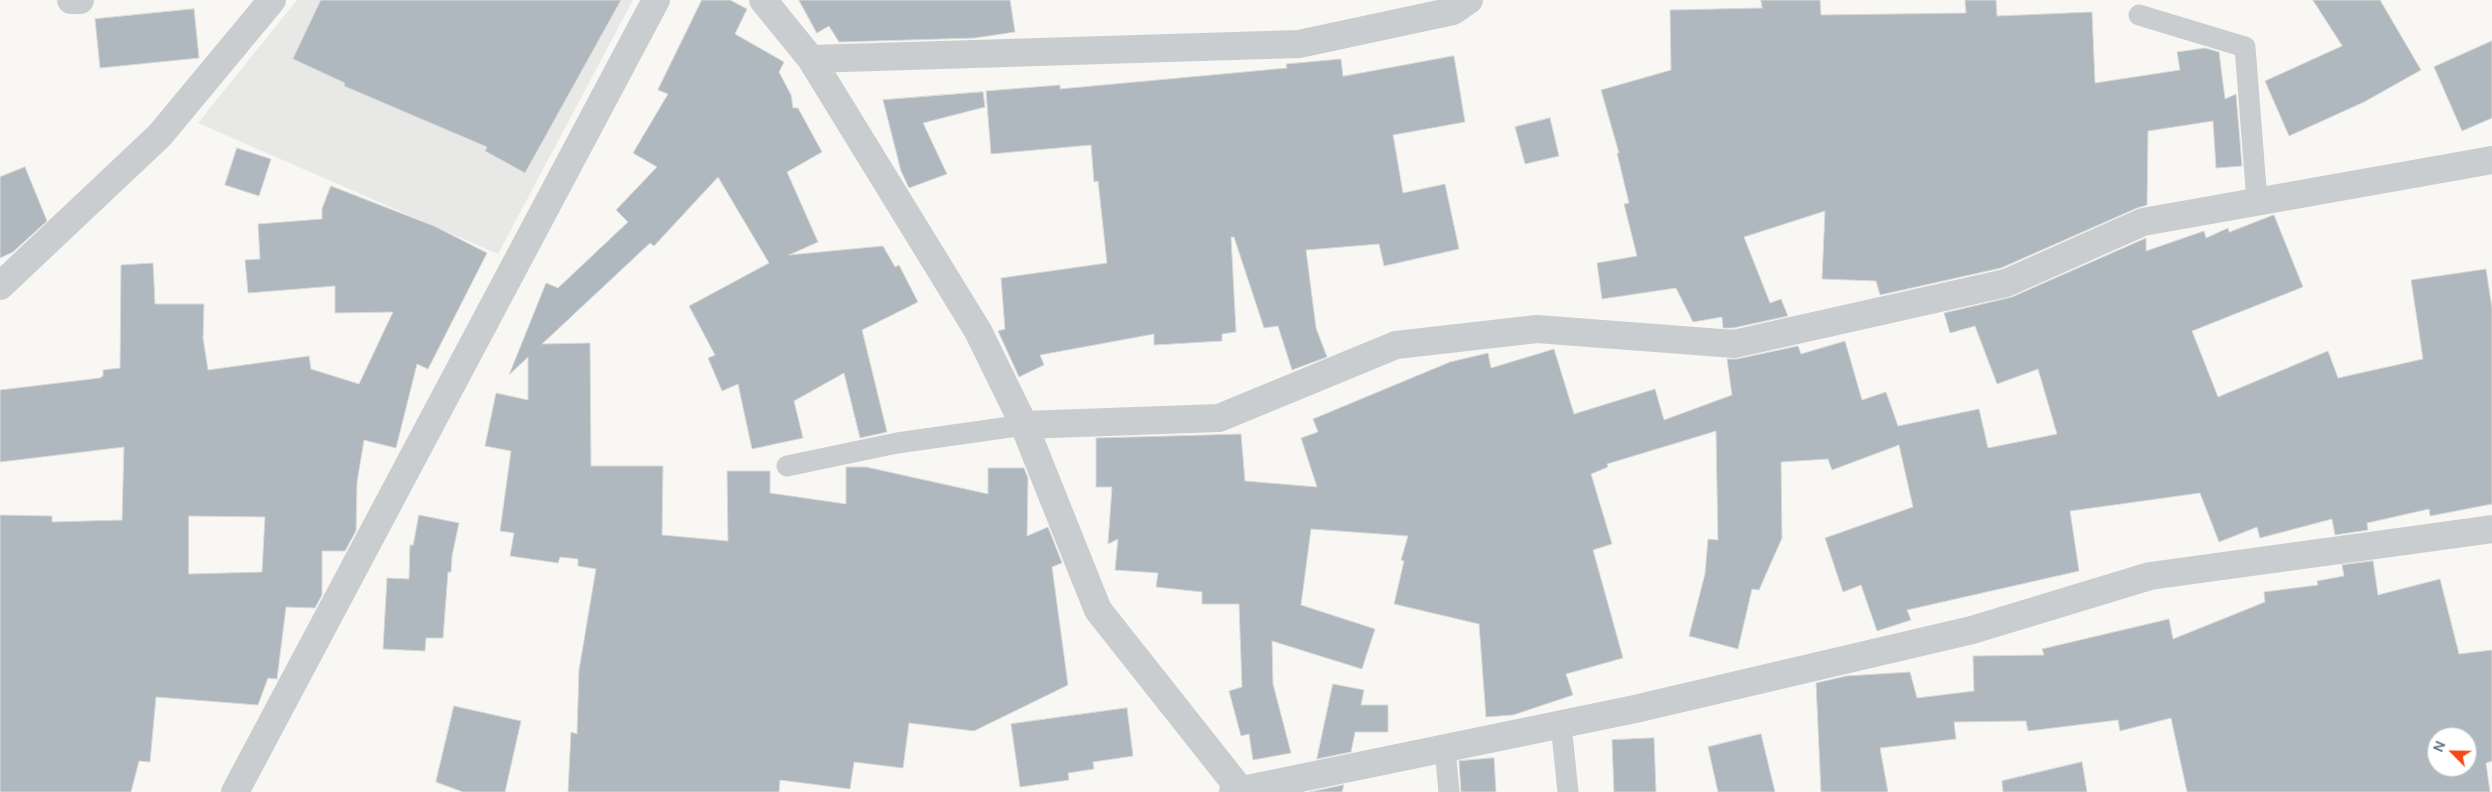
<!DOCTYPE html>
<style>
body{margin:0}
#map{position:relative;width:2492px;height:792px;overflow:hidden;background:#f8f7f4;font-family:"DM Sans",sans-serif}
canvas{display:block}
.north{position:absolute;left:2427px;top:727px;width:50px;height:50px;box-sizing:border-box;background:#fff;border:1px solid #c1c9cf;border-radius:50%;rotate:293deg;font-size:14px;font-weight:700;line-height:20px;text-align:center;color:#637888}
.north::after{content:'';display:block;margin:auto;width:18px;height:22px;background:#f44918;clip-path:polygon(50% 0,100% 100%,50% 72%,0 100%)}
</style>
<div id="map">
<canvas width="2492" height="792"></canvas>
<div class="north">N</div>
</div>
<script>
const context = document.querySelector('canvas').getContext('2d');
context.lineJoin = 'round';
function paint(path, color) { context.fillStyle = color; context.fill(path, 'evenodd'); }
function trace(path, color, width, dash) { context.strokeStyle = color; context.lineWidth = width; context.lineCap = dash ? 'butt' : 'round'; context.setLineDash(dash || []); context.stroke(path); }
const built = new Path2D(`
 M297,0h336l-135,254 -300,-131z`);
const building = new Path2D(`
 M321,0h300l-96,173 -40,-22 2,-4 -143,-61 1,-3 -52,-24z
 M702,0h28l17,9 -12,25 49,28 -5,10 12,23 2,13h5l24,44 -35,20 31,70 -29,13 94,-9 12,21 4,-2 19,37 -56,28 25,102 -27,6 -16,-65 -50,28 9,37 -51,11 -14,-65 -16,7 -14,-33 7,-3 -26,-49 80,-43 -51,-86 -64,69 -4,-3 -108,101 48,-1 1,123h72l-1,69 66,6 -1,-70h43v22l76,11v-37h20l122,27v-26h36l4,10 -1,58 21,-9 14,36 -10,4 16,118 -94,46 -65,-8 -6,45 -49,-6 -4,27 -70,-9 -1,12h-211l3,-60 6,2 2,-64 17,-101 -18,-3v-7l-18,-2 -2,6 -48,-7 4,-23 -14,-2 11,-80 -26,-5 11,-53 32,7v-43l-19,18 37,-92 12,5 70,-66 -12,-12 41,-43 -24,-14 35,-59 -10,-4z
 M799,0h211l5,32 -40,6 -136,4 -10,-16 -12,7z
 M1761,0h59l1,15 145,-2 -1,-13h31l1,16 95,-4 3,71 85,-13 -3,-18 28,-4 14,4 6,47 11,-5 6,72 -26,2 -3,-47 -65,10 -1,74 -10,3 -136,60 -121,27 -4,-14 -54,-2 3,-68 -81,26 26,66 11,-4 7,17 -55,12h-10l-1,-11 -29,5 -17,-34 -74,11 -5,-36 40,-7 -13,-52 5,-1 -12,-50h2l-18,-63 70,-20 -1,-60 92,-2z
 M2313,0h67l41,70 -57,32 -75,34 -24,-55 77,-35z
 M194,9l5,49 -99,10 -5,-49z
 M2492,41v77l-30,13 -28,-64z
 M1454,56l11,66 -72,13 10,58 42,-9 14,65 -75,17 -5,-22 -73,6 10,78 11,29 -35,13 -14,-44 -14,2 -30,-91h-3l5,95 -14,2v7l-68,4v-11l-114,21 4,10 -25,12 -21,-46 7,-2 -4,-51 106,-15 -9,-82 -4,1 -3,-37 -100,9 -5,-63 74,-6v4l227,-21 -1,-4 55,-5 2,17z
 M983,92l2,15 -62,16 24,51 -38,14 -8,-17 -18,-71z
 M1550,118l9,38 -34,8 -10,-37z
 M237,148l34,11 -12,37 -34,-11z
 M25,167l22,54 -34,31 -13,6v-81z
 M331,186l103,40 53,27 -59,116 -11,-5 -21,84 -32,-8 -7,42 -1,49 -11,20h-23v44l-7,13 -29,-1 -9,72 -9,-1 -10,27 -102,-8 -6,65 -11,-1 -8,31h-131v-277l52,1v6l70,-2 2,-73 -124,15v-72l100,-12 3,-2v-6l17,-2 1,-103 32,-2 2,41h49l-1,34 5,32 101,-14 2,13 48,15 34,-72 -58,1v-27l-87,7 -3,-33 15,-1 -2,-35 64,-5v-10zM189,516l76,1 -3,55 -73,2z
 M2274,215l29,72 -111,44 26,66 110,-46 10,27 85,-19 -12,-79 75,-11 6,39v196l-62,12 -1,-7 -62,14 1,7 -33,5 -3,-16 -72,19 -3,-11 -38,15 -19,-49 -130,18 9,60 -172,39 4,10 -34,11 -16,-46 -18,7 -18,-54 88,-31 -14,-62 -67,25 -4,-11 -47,3 1,76 -23,52 -7,-1 -14,60 -49,-13 16,-62 3,-35 10,1 -2,-109 -109,33 1,3 -17,7 21,70 -19,6 30,108 -57,16 7,21 -60,20 -27,2 -7,-93 -85,-20 10,-43 -3,-1 7,-24 -97,-7 -10,76 74,24 -13,40 -90,-28 1,43 18,69 -38,7 -4,-26 -8,2 -12,-45 13,-4 -3,-83h-37v-12l-46,-5 2,-14 -43,-3 3,-31 -10,5 4,-57h-16v-49l145,-4 4,47 72,6 -16,-49 17,-6 -5,-13 137,-57 38,-9 3,15 63,-19 20,65 81,-25 9,31 68,-25 -5,-36h10l61,-13 3,8 44,-13 17,59 24,-8 12,34 81,-17 9,39 69,-14 -19,-65 -41,15 -22,-58 -25,7 -6,-20 68,-16 134,-59v13l58,-20 2,7 22,-10 1,4z
 M419,515l40,8 -7,33 -1,16h-3l-5,66h-17l-1,13 -42,-2 4,-71 22,1 1,-34h3z
 M2373,561l5,34 62,-16 19,75 33,-4v111l-6,2 4,29h-303l-16,-74 -51,13 -2,-11 -90,11 -2,-10 -72,1 2,17 -76,9 8,44h-67l-5,-109 30,-7 64,-4 7,26 57,-7 -1,-35 71,-1 -2,-6 127,-30 4,20 92,-37 -1,-10 54,-7 -1,-4 27,-5 -2,-11zM2437,737h30v30h-30z
 M1333,684l31,6 -3,15h27v27h-33l-4,20 -34,7z
 M454,706l67,15 -16,71h-42l-27,-10z
 M1127,708l6,48 -40,6 1,7 -26,4 1,7 -49,7 -9,-63z
 M1761,734l14,58h-57l-10,-45z
 M1654,738l2,54h-42l-2,-52z
 M1494,758l2,34h-35l-2,-31z
 M2082,762l5,30h-84l-1,-11z
 M1344,785l-2,7h-32z`);
const lane = new Path2D(`
 M2139,15l106,32 12,154
 M787,466l110,-23 127,-18
 M1561,724l7,68
 M1445,748l4,44`);
const street = new Path2D(`
 M71,0h9
 M763,0l48,59 167,272 46,94 74,185 144,182
 M811,59l488,-15 154,-33 16,-11
 M0,286l160,-151 112,-135
 M1024,425l195,-7 177,-73 141,-16 197,15 272,-61 137,-61 349,-62
 M235,792l421,-792
 M1233,792l402,-83 337,-79 178,-54 342,-47`);
paint(built, '#e8e9e7');
paint(building, '#afb8be');
trace(building, '#d9d9d6', 1);
trace(lane, '#cacdd0', 21);
trace(street, '#cacdd0', 28);
</script>
